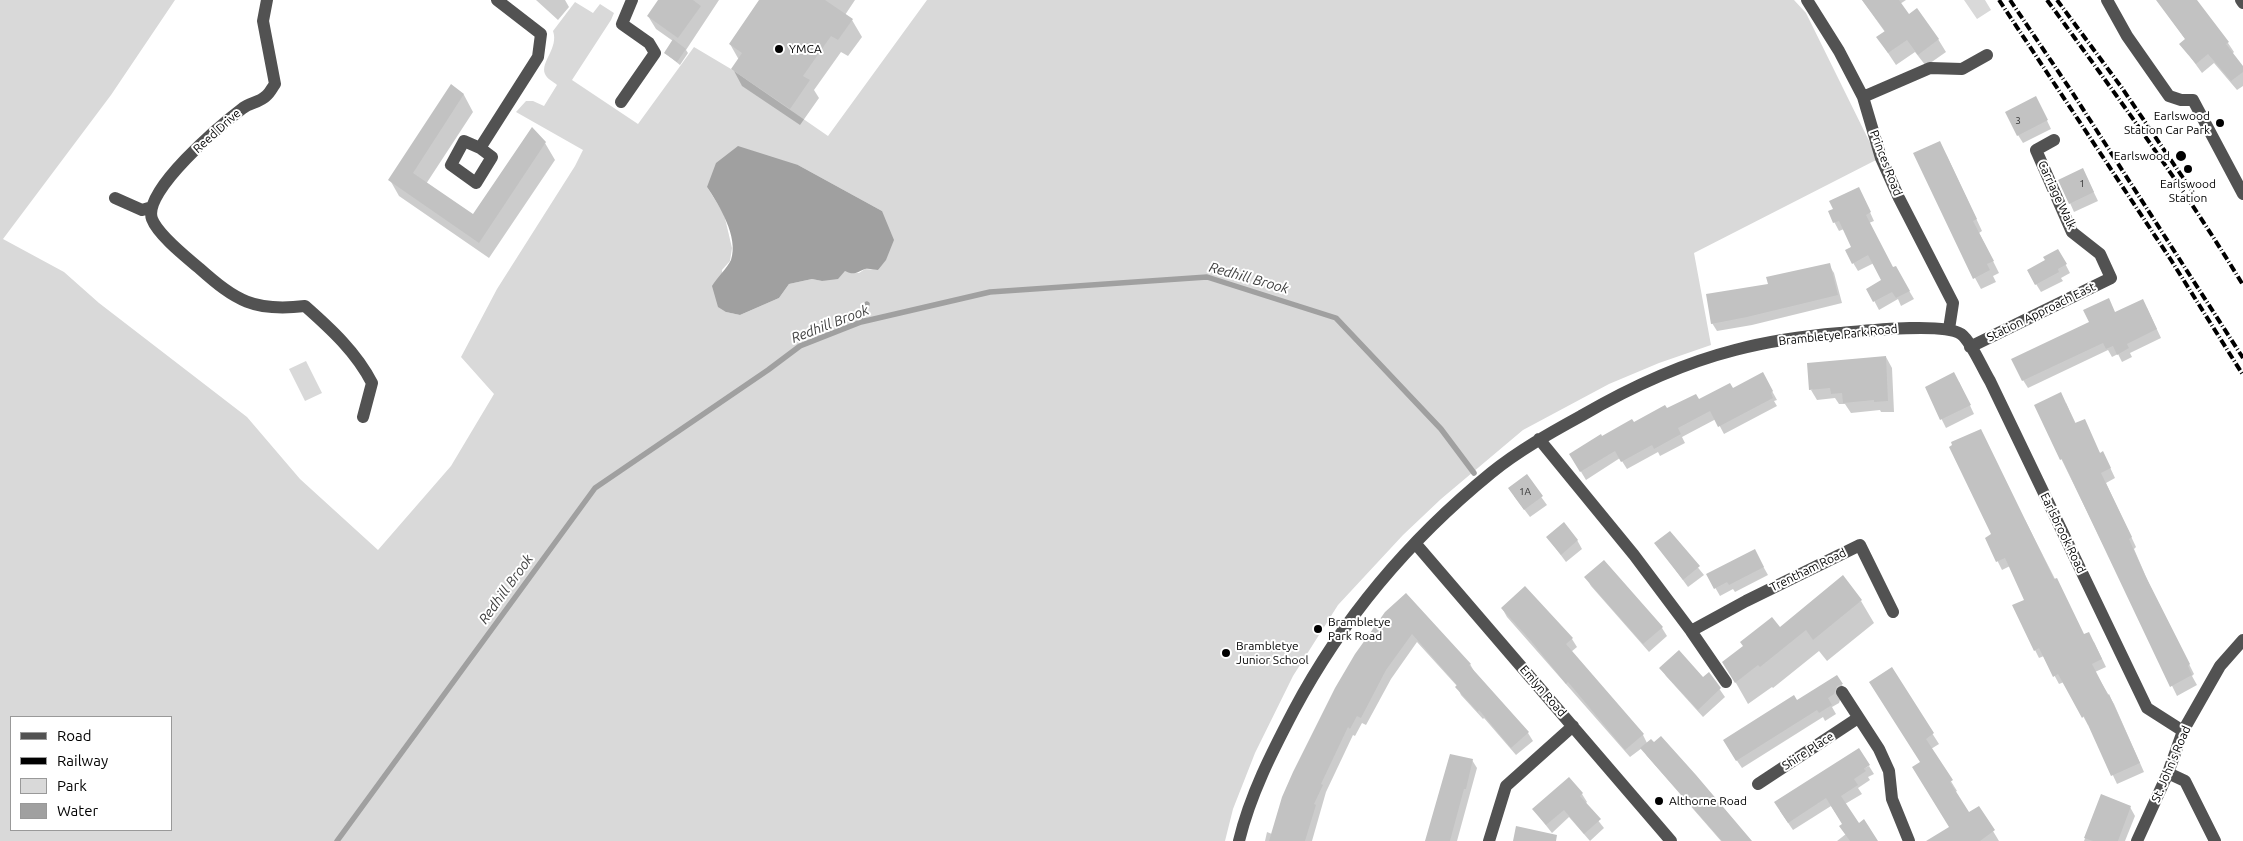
<!DOCTYPE html>
<style>
body{margin:0}
#map{position:relative;width:2243px;height:841px;overflow:hidden;background:#fff;font-family:Ubuntu,sans-serif}
canvas{display:block}
.legend{position:absolute;left:10px;top:716px;width:162px;height:115px;box-sizing:border-box;background:#fff;border:1px solid #999;margin:0;padding:6px 9px;list-style:none;font-size:15px;color:#000}
.legend li{display:flex;align-items:center;gap:10px;height:25px}
.legend b{width:25px;border:1px solid #999}
</style>
<div id="map">
<canvas width="2243" height="841"></canvas>
<ul class="legend">
<li><b style="height:6px;background:#525252"></b>Road</li>
<li><b style="height:6px;background:#000"></b>Railway</li>
<li><b style="height:14px;background:#d9d9d9"></b>Park</li>
<li><b style="height:14px;background:#a0a0a0"></b>Water</li>
</ul>
</div>
<script>
const context = document.querySelector('canvas').getContext('2d');
context.lineJoin = 'round';
function paint(path, color) { context.fillStyle = color; context.fill(path, 'evenodd'); }
function trace(path, color, width, dash) { context.strokeStyle = color; context.lineWidth = width; context.lineCap = dash ? 'butt' : 'round'; context.setLineDash(dash || []); context.stroke(path); }
function drawText(font, color, halo, rows, align = 'center') {
  context.font = font + ' Ubuntu,sans-serif'; context.lineWidth = 4; context.setLineDash([]); context.textBaseline = 'middle'; context.strokeStyle = halo; context.fillStyle = color; for (const [text, x, y, turn = 0] of rows) {
    context.save(); context.translate(x, y); context.rotate((+turn || 0) * Math.PI / 180); context.textAlign = isNaN(turn) ? turn : align; if (halo) context.strokeText(text, 0, 0); context.fillText(text, 0, 0); context.restore();
  }
}
const green = new Path2D(`
 M0,0h175l-64,95 -108,144 61,33 35,31 148,114 53,62 78,71 73,-84 43,-72 -33,-37 36,-68 78,-123 8,-16 -67,-38 10,-11h7l11,5 13,-21c-3,-3 -10,-6 -12,-11 -5,-12 14,-26 8,-43l22,-29 18,11 7,-9 14,9 -3,7 -39,60 66,44 56,-77 37,22 97,67 99,-136h867l12,13 72,146 -184,94 17,92 -52,18 -50,21 -86,46 -82,69 -38,36 -65,70 -45,71 -38,77 -22,56 -8,32h-1225zM798,165l84,46 -3,57 -1,2 -13,-1 -6,4 -14,-2 -23,10 -10,-2 -23,5 -10,14 -39,17 -14,-3 -4,-42 8,-9 2,-13 -8,-34 -17,-27zM11,717h160v113h-160z
 M1964,0h21l6,10 -14,9z
 M306,361l16,32 -17,8 -16,-32z`);
const water = new Path2D(`
 M738,146l60,19 84,46 12,29 -8,20 -8,10c-4,0 -9,-2 -13,-1 -8,3 -11,7 -20,2l-7,8 -16,2 -10,-2 -23,5 -10,14 -39,17 -14,-3 -8,-5 -6,-21c4,-7 16,-19 19,-26 8,-23 -12,-55 -24,-73l9,-24z`);
const shadow = new Path2D(`
 M536,0h29l4,7 -11,13z
 M660,0h59l-33,50 2,3 -8,12 -15,-12 8,-12 -17,-12 -8,-13z
 M761,0h94l-10,15 7,5 10,17 -14,19 -7,-4 -27,38 5,8 -19,27 -58,-39 -9,-17 6,-9 -9,-16z
 M1862,0h44l-6,4 9,11 29,24 8,13 -20,14 -11,-14 -19,13 -18,-27 7,-6z
 M2157,0h39l32,43 6,9 -2,2 11,14v18l-6,4 -23,-27 -12,10 -21,-29 5,-4z
 M451,86l13,9 9,17 -47,72 47,31 72,-72 10,17 -66,98 -90,-62 -9,-16z
 M2040,106l11,23 -28,14 -5,-8z
 M1946,154l36,77 -3,2 20,40 -6,3 3,6 -15,7 -6,-11z
 M2087,178l11,23 -24,11 -4,-9z
 M1863,197l11,24 -5,2 24,46 2,-2 19,32 -13,7 -3,-7 -19,11 -11,-21 15,-8 -9,-18 -16,8 -12,-20 7,-3 -9,-19 -5,2 -10,-19z
 M2058,250l12,23 -9,5 2,3 -22,11 -5,-8 11,-23z
 M1829,265l5,8 8,30 -90,22 -35,6 -5,-8 57,-38z
 M2147,308l14,30 -31,15 2,4 -10,5 -4,-8 -6,3 -4,-7 -80,38 -5,-8 67,-57 25,-10z
 M1886,357l6,11 2,44h-13l-1,-2 -29,3 -6,-9h-6l-4,-6 -18,2 -6,-10z
 M1762,373l15,27 -3,1 3,5 -53,28 -8,-15 -34,18 3,6 -25,13 -2,-4 -31,17 -7,-11 -34,22 -15,-25 62,-31 34,-14 66,-20z
 M1959,382l15,32 -28,14 -20,-40z
 M2066,403l10,21 32,39 7,15 -9,5 30,64 -2,2 16,37 44,88 -2,2 5,9 -20,11 -142,-291z
 M1526,476l21,29 -17,12 -16,-21z
 M2025,520l59,116 10,6 12,25 -11,5 19,32 30,68 -27,12 -28,-60 -1,1 -24,-43 -5,2 -15,-28 -5,2 -4,-8 -10,-49 -15,-35 -8,4 -16,-32z
 M1670,533l34,42 -16,12 -32,-44z
 M1548,538l29,2 5,9 -16,13z
 M1759,559l9,16 -33,17 -2,-3 -13,7 -12,-21z
 M1604,561l58,67 5,8 -18,16 -58,-66 -5,-9z
 M1525,587l47,52 5,8 -6,5 72,83 4,8 104,98h-30l-74,-85 -5,-8 -12,9 -123,-140 -5,-9z
 M1406,595l64,69 5,9 53,60 5,8 -17,14 -32,-37 -1,1 -22,-24 -4,-9 -40,-44 -26,37 -25,46 -4,-2 -7,13 -2,-1 -27,57 -14,49h-47l2,-9 5,2z
 M1861,601l13,22 -47,38 -8,-10 -46,37 -1,-1 -24,17 -24,-42 55,-33z
 M1661,668l41,11 7,-5 16,23 -22,20 -37,-41z
 M1891,669l48,75 -8,5 26,42 -2,1 14,22 10,-6 20,33h-61l12,-14 -29,-64z
 M1837,676l9,16 -4,2 -3,9 -7,4 4,7 -11,7 -2,-4 -81,51 -13,-19z
 M1472,760l5,8 -20,73h-30z
 M1869,766l5,8 -6,3 2,3 -12,8 4,6 -17,10 14,20 18,17h-40l9,-7 -3,-10 -12,-18 -38,24 -13,-19z
 M1569,779l13,15 5,8 -2,2 19,24 -14,13 -21,-24 -17,16 -19,-24z
 M2102,796l28,11 5,9 -10,25h-41z`);
const stream = new Path2D(`
 M861,322l6,-18
 M337,841l258,-353 173,-118 32,-24 61,-24 129,-30 217,-15 129,41 105,111 33,44`);
const building = new Path2D(`
 M658,0h35l8,6 -23,32 -31,-22z
 M759,0h66l28,19 -15,21 -7,-4 -28,40 7,4 -20,29 -59,-40 11,-16 -13,-9z
 M1862,0h37l10,14 8,-6 22,31 -21,16 -11,-15 -19,13 -12,-16 9,-6z
 M2156,0h41l32,42 -3,2 17,22v6l-12,9 -23,-27 -12,10 -17,-20 6,-5z
 M673,39l13,10 -9,13 -13,-9z
 M451,84l13,10 -51,79 60,41 59,-87 14,15 -67,101 -91,-63z
 M2036,96l12,24 -31,16 -12,-24z
 M1940,141l37,78 -4,2 21,40 -7,3 3,6 -17,9 -60,-126z
 M2083,168l11,24 -25,12 -11,-24z
 M1859,187l12,25 -5,3 27,52 3,-1 14,25 -14,7 -4,-6 -19,10 -7,-13 15,-9 -13,-25 -16,9 -7,-14 6,-3 -12,-26 -6,2 -5,-12 5,-2 -4,-8z
 M2058,249l9,15 -9,5 1,3 -24,13 -8,-15 18,-10 -2,-3z
 M1830,263l8,32 -91,22 -36,7 -5,-30 62,-10 -2,-7z
 M2109,298l6,14 28,-13 14,30 -30,15 2,4 -12,7 -4,-9 -7,3 -3,-6 -81,38 -11,-22 78,-37 -6,-12z
 M1886,356l2,45 -14,1v-2l-31,3 -1,-10 -11,1 -1,-6 -21,2 -2,-27z
 M1763,372l10,19 -2,2 2,5 -55,29 -8,-16 -32,17 3,6 -27,15 -2,-4 -31,17 -6,-11 -35,21 -11,-18 32,-20 1,2 30,-17 2,3 31,-17 2,3 29,-14 3,5 31,-16 3,5z
 M1954,372l17,33 -31,15 -15,-33z
 M2061,392l14,31 10,-4 15,34 3,-2 8,17 -10,5 31,64 -3,2 16,36 45,89 -2,2 4,9 -22,12 -108,-228 -2,1 -26,-55z
 M1981,429l73,150 3,-1 27,56 5,-2 13,27 -10,5 16,31 1,-1 31,69 -29,13 -27,-60 -2,2 -24,-44 -5,3 -14,-29 -5,3 -22,-46 12,-5 -19,-42 -9,4 -11,-24 6,-4 -42,-87 3,-2 -1,-3z
 M1527,474l16,22 -19,14 -16,-22z
 M1564,522l14,18 -17,15 -15,-18z
 M1670,531l30,35 -17,14 -29,-37z
 M1755,549l9,18 -35,18 -2,-3 -13,7 -8,-15z
 M1604,560l59,67 -20,17 -59,-67z
 M1843,575l19,25 -49,40 -7,-10 -46,37 -2,-2 -23,18 -13,-21 21,-16 -3,-4 32,-25 8,10z
 M1525,586l48,52 -7,6 78,90 -19,16 -57,-68 -2,2 -35,-43 -30,-33z
 M1406,593l65,71 -2,1 60,67 -18,16 -32,-38 -1,2 -23,-25 2,-2 -45,-51 -26,36 -25,48 -4,-2 -7,13 -2,-2 -27,57 2,1 -9,19 2,1 -11,36h-36l13,-44 11,-25 42,-84 20,-34 30,-42z
 M1679,650l24,27 6,-5 12,16 -23,22 -39,-42z
 M1892,667l42,66 -8,6 27,41 -3,2 19,30 10,-6 16,24 -15,11h-54l23,-14 -37,-60 8,-5 -51,-80z
 M1837,675l6,9 -6,2 -3,8 -6,4 4,7 -13,8 -2,-3 -81,51 -13,-21 71,-45 3,5z
 M1661,736l35,39 56,66h-30l-82,-93 11,-9 3,3z
 M1859,748l11,17 -6,4 2,2 -12,8 4,6 -17,11 18,27 5,-4 14,22h-28l-11,-15 3,-2 -16,-26 -38,25 -14,-21z
 M1450,754l23,5 -7,30h-2l-14,52h-25z
 M1569,777l14,16 -3,3 21,23 -17,15 -20,-24 -18,15 -14,-16z
 M2101,794l30,12 -13,35h-25l-9,-3z
 M1516,826l41,9 -1,6h-43z`);
const minor = new Path2D(`
 M267,0l-4,21 12,63c-3,4 -5,9 -9,12 -6,6 -16,7 -23,12 -21,16 -101,83 -91,111 6,16 34,38 47,49 37,33 55,44 106,38 26,23 51,46 67,77l-9,34
 M1807,0l32,51 24,46 18,61 18,40 54,105 -4,26
 M2107,0l20,36 42,60 12,4h12l50,94
 M2241,0l2,3
 M1863,97l67,-29 32,1 25,-14
 M621,102l34,-49 -6,-10 -27,-19 10,-24
 M464,141l16,7 12,9 -16,26 -25,-18z
 M480,148l58,-91 3,-23 -44,-34
 M115,198l27,12 10,-3
 M1970,347l141,-69 -11,-24 -28,-22 -36,-82 18,-10
 M1539,439l95,116 57,76 55,-30 114,-56 33,67
 M1415,543l256,298
 M1691,631l35,51
 M1842,692l37,57 10,22 3,28 17,42
 M2168,773l17,8 30,60
 M1758,784l100,-66
 M1239,841c11,-46 33,-89 55,-131 49,-92 116,-171 197,-237 27,-22 59,-40 90,-57 48,-28 99,-52 154,-66 34,-9 69,-14 105,-17 23,-2 103,-11 121,1 10,7 22,36 29,47l157,327 36,23
 M1489,841l17,-55 67,-60
 M2137,841l31,-68 15,-42 37,-65 23,-26`);
const rail = new Path2D(`
 M1999,0l172,260 72,115
 M2010,0l60,89 173,269
 M2047,0c68,93 136,186 196,285
 M2057,0l65,88 72,106`);
const markers = [
 [779,49,5,"#000"],
 [2220,123,5,"#000"],
 [2181,156,6,"#000"],
 [2188,169,5,"#000"],
 [1318,629,5,"#000"],
 [1226,653,5,"#000"],
 [1659,801,5,"#000"]
];
const numberNames = [
 ["3",2018,121],
 ["1",2082,184],
 ["1A",1525,492]
];
const poiNames = [
 ["YMCA",789,49],
 ["Earlswood",2210,116,"right"],
 ["Station Car Park",2210,130,"right"],
 ["Earlswood",2170,156,"right"],
 ["Earlswood",2188,184,"center"],
 ["Station",2188,198,"center"],
 ["Brambletye",1328,622],
 ["Park Road",1328,636],
 ["Brambletye",1236,646],
 ["Junior School",1236,660],
 ["Althorne Road",1669,801]
];
const streetNames = [
 ["Reed Drive",217,131,-42],
 ["Princes Road",1886,163,69],
 ["Carriage Walk",2057,195,65],
 ["Station Approach East",2041,312,-26],
 ["Brambletye Park Road",1838,335,-6],
 ["Earlsbrook Road",2063,533,64],
 ["Trentham Road",1808,570,-26],
 ["Emlyn Road",1543,691,49],
 ["Shire Place",1808,751,-33],
 ["St. John's Road",2171,764,-67]
];
const waterNames = [
 ["Redhill Brook",1249,278,16],
 ["Redhill Brook",830,324,-21],
 ["Redhill Brook",506,589,-54]
];
paint(green, '#d9d9d9');
paint(water, '#a0a0a0');
paint(shadow, '#0003');
trace(stream, '#a0a0a0', 5.5);
paint(building, '#c2c2c2');
trace(minor, '#525252', 12);
trace(rail, '#000', 4, [8, 2.5, 1, 2.5]);
for (const [x, y, r, color] of markers) { const dot = new Path2D(); dot.arc(x, y, r, 0, 2 * Math.PI); context.fillStyle = color; context.fill(dot); trace(dot, '#fff', 2); }
drawText('10px', '#303030', null, numberNames);
drawText('12px', '#000', '#fff', poiNames, 'left');
drawText('12px', '#000', '#fff', streetNames);
drawText('italic 14px', '#414141', '#fff', waterNames);
</script>
